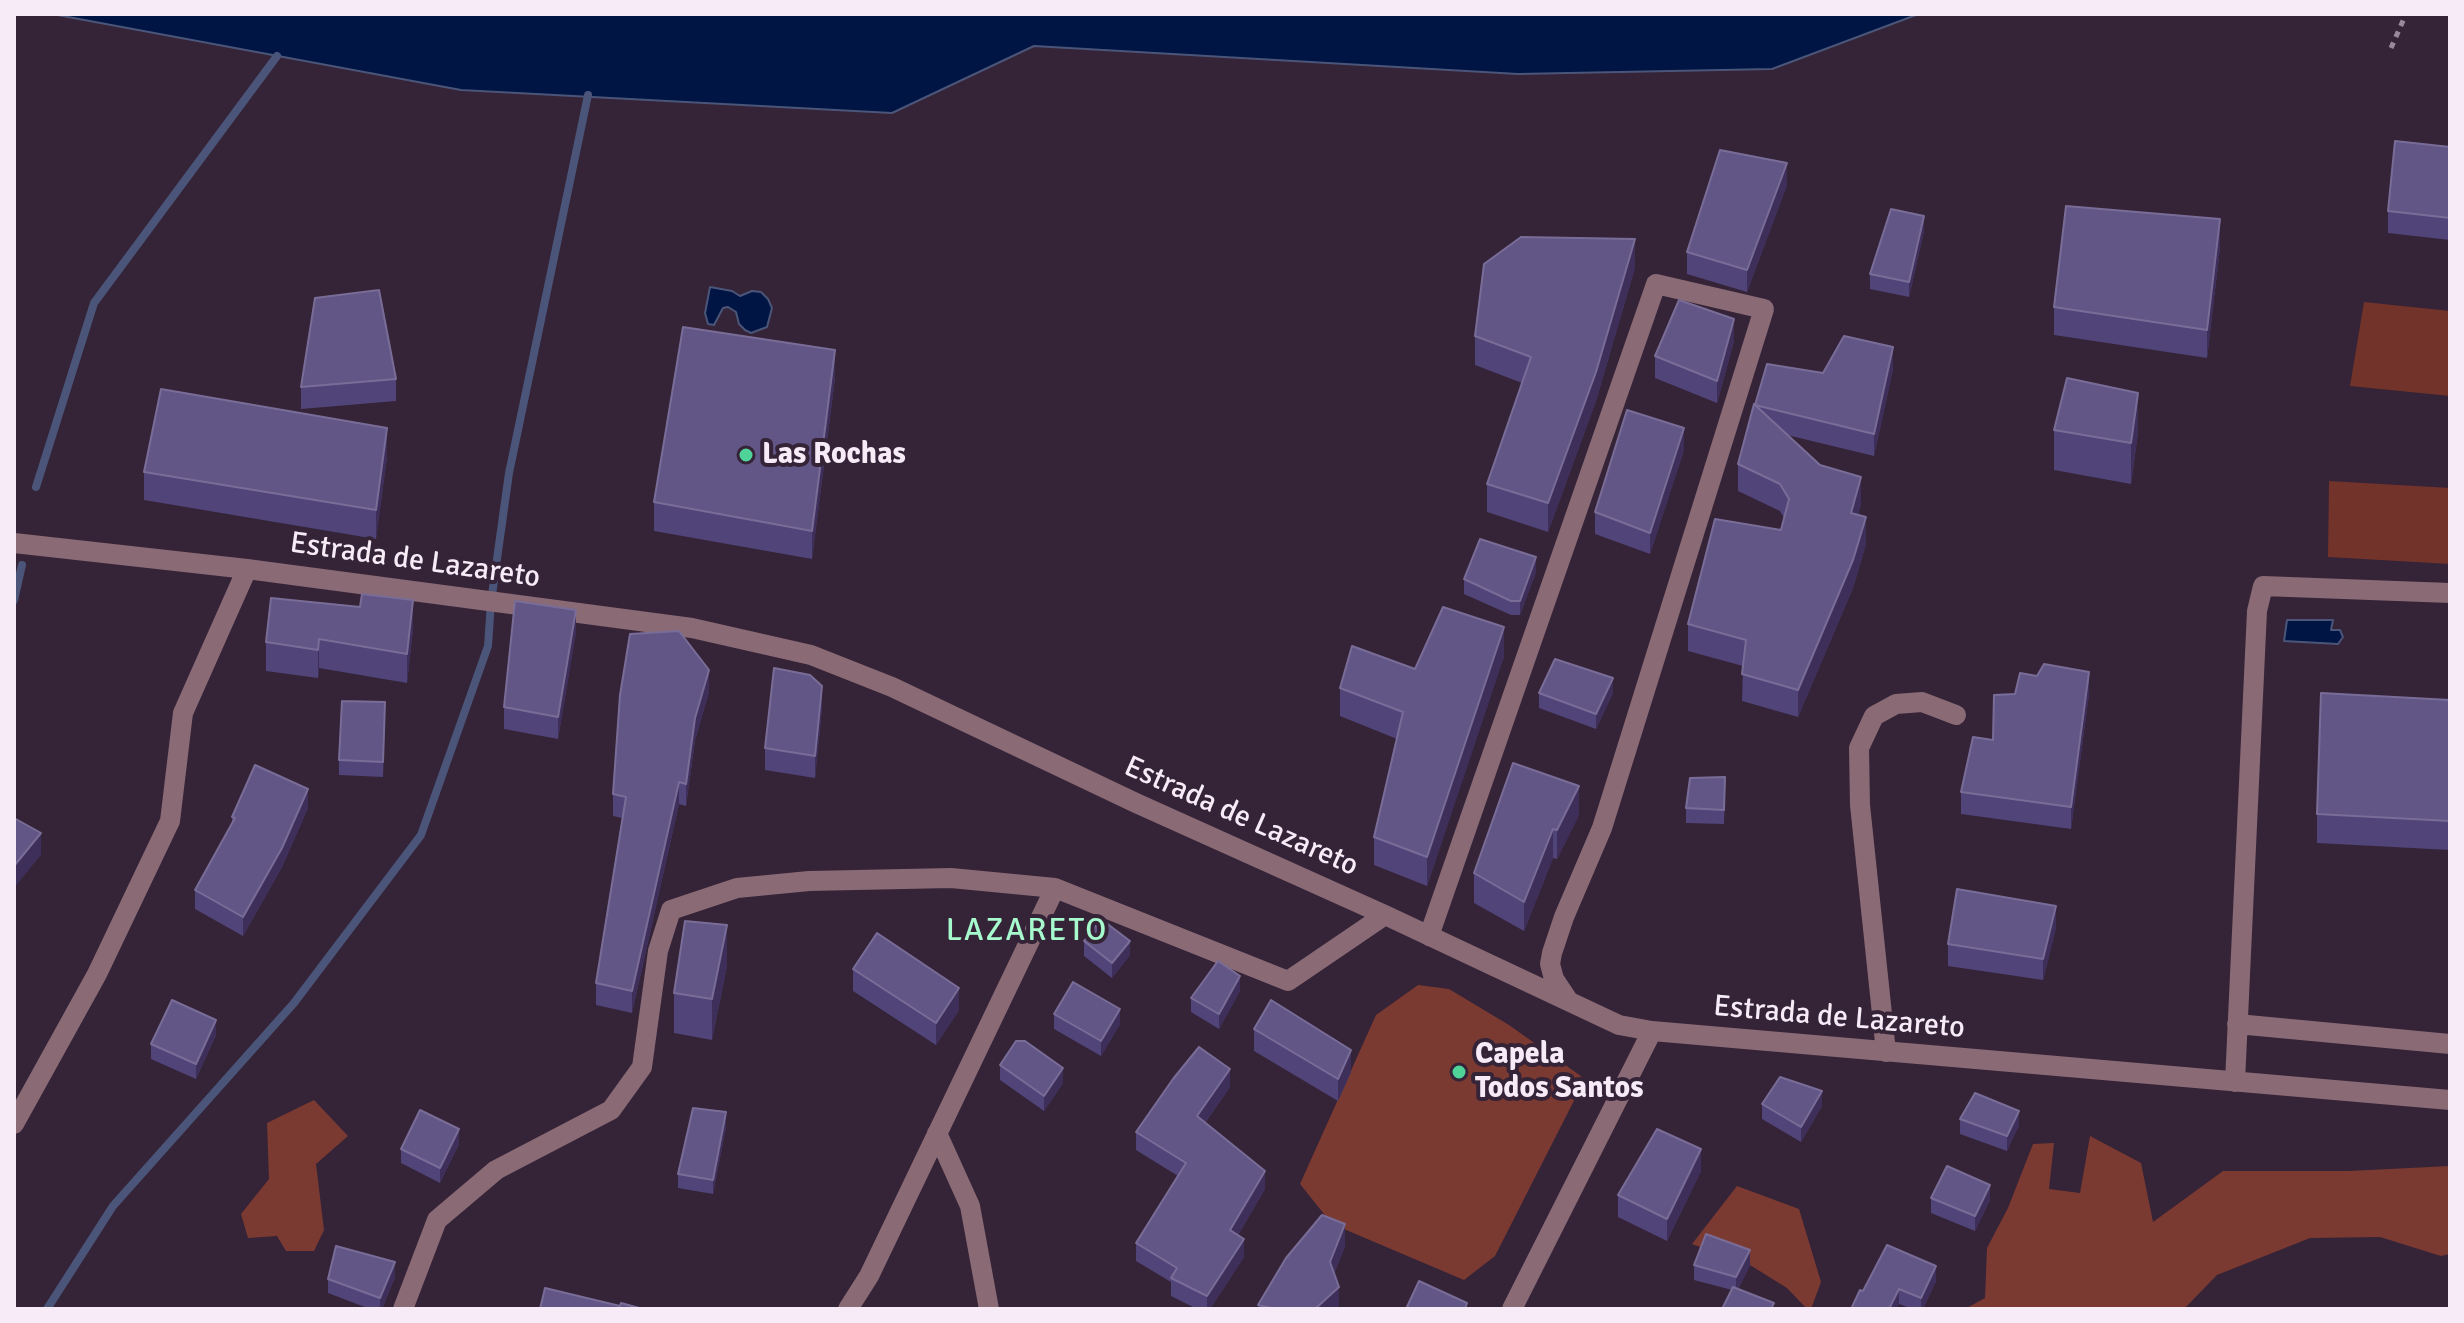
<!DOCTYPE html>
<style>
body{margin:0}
#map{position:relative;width:2464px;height:1323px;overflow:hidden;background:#352337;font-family:Signika,sans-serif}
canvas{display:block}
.frame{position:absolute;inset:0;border:16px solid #f7ebf8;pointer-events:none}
</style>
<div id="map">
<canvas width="2464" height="1323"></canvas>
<div class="frame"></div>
</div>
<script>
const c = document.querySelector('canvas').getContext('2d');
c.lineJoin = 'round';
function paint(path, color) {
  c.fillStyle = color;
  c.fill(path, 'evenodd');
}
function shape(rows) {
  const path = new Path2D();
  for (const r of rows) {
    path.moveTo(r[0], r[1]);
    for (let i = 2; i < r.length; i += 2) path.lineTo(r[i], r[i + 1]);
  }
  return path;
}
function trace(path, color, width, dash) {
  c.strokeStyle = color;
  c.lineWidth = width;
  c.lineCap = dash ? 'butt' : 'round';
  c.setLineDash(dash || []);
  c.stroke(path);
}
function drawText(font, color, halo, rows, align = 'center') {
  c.font = font + ' Signika,sans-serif';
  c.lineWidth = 8;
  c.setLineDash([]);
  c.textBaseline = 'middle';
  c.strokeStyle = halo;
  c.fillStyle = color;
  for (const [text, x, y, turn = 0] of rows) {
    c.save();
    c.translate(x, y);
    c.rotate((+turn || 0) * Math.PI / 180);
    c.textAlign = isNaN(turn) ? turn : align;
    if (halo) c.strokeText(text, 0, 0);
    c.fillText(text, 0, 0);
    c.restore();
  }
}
paint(shape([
 [2364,302,2450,311,2450,396,2350,386],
 [2329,481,2450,488,2450,564,2328,557]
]), '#72332b');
paint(shape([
 [1418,985,1449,989,1509,1025,1585,1079,1495,1256,1464,1280,1332,1224,1300,1184,1376,1015],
 [314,1100,348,1136,316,1164,324,1230,314,1251,286,1251,277,1236,248,1238,241,1214,269,1179,267,1123],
 [2090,1136,2141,1163,2153,1222,2223,1171,2349,1171,2450,1166,2450,1254,2441,1256,2380,1237,2310,1238,2217,1275,2184,1309,1965,1309,1985,1298,1987,1248,2008,1208,2033,1144,2054,1143,2049,1189,2080,1193],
 [1737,1186,1799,1209,1821,1282,1811,1309,1807,1309,1787,1288,1750,1265,1692,1244]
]), '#7b3a31');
const water = shape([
 [52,14,1940,14,1916,15,1772,69,1518,74,1034,46,892,113,461,90,52,14],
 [710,287,732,291,740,296,752,291,761,292,768,299,772,308,767,327,751,333,745,330,739,324,736,312,728,307,723,308,714,325,708,324,705,313,710,287],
 [2287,620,2333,620,2331,630,2340,630,2343,637,2338,644,2284,641,2287,620]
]);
paint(water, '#001543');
trace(water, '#4a5579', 2);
trace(shape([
 [36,487,94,303,277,56],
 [14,600,22,565],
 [47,1309,113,1206,294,1003,421,835,488,646,491,602,509,473,588,95]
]), '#4a5579', 8);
trace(shape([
 [2391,48,2406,14]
]), '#98899a', 5, [6, 6]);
trace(shape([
 [14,543,247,569,692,628,811,655,892,687,1136,803,1385,915,1619,1025,1652,1031,2450,1100],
 [1429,936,1656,284,1764,309,1602,828,1564,917,1552,953,1550,964,1554,979,1568,1000],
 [2237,1024,2450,1044],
 [1886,1052,1860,805,1859,748,1874,716,1896,704,1922,702,1956,715],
 [2235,1082,2257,611,2263,586,2450,593],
 [14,1124,97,974,170,821,183,713,247,569],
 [937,1133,970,1206,989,1309],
 [403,1309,437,1220,496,1170,611,1110,642,1067,658,951,671,910,737,888,809,881,951,878,1055,888],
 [848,1309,869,1276,1055,888,1288,981,1385,915],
 [1512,1309,1652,1031]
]), '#896a75', 20);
paint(shape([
 [2450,147,2450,240,2388,233,2388,211],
 [1787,185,1747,292,1687,274,1687,252],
 [1924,231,1909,297,1870,289,1870,274],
 [2220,248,2207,358,2054,335,2054,307],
 [1635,268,1596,401,1548,532,1487,512,1487,484,1522,383,1475,365,1475,336],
 [1734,341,1717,403,1655,378,1655,356],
 [1893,369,1874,456,1787,435,1861,504,1858,515,1866,544,1853,588,1798,717,1742,701,1743,666,1688,651,1688,624,1781,530,1784,518,1780,511,1738,491,1738,464,1755,406,1823,373],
 [835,378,812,559,654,531,654,502],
 [396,379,396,401,301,409,301,387],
 [2054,430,2138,433,2131,484,2054,470],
 [1684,450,1650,554,1595,534,1595,512],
 [387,457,376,539,144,500,144,472],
 [1536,572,1520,615,1511,615,1464,594,1464,579],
 [413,629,407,683,319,668,318,678,266,671,266,642],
 [576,632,558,739,504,729,504,707],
 [1504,656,1427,886,1374,865,1374,837,1397,739,1340,716,1340,688,1415,669],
 [2037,676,2089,694,2071,829,1961,814,1961,792,1993,740,2015,694],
 [709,692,695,740,686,806,679,804,632,1013,596,1005,596,983,622,818,613,816,613,794],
 [1539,693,1613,693,1596,729,1539,708],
 [2450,700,2450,850,2317,843,2317,814],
 [822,708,815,778,765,770,765,748],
 [385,717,383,777,339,775,339,760],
 [1513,763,1579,815,1557,859,1553,858,1524,931,1474,903,1474,873],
 [1725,792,1724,824,1686,823,1686,808],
 [308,808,282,867,243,936,195,909,195,890,232,824,232,817],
 [2056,928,2043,980,1948,966,1948,944],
 [1084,941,1130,955,1112,978,1084,956],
 [727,966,712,1040,674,1033,674,993],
 [853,969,959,1010,936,1045,853,991],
 [1240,991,1219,1029,1191,1012,1191,998],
 [1054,1014,1120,1024,1101,1056,1054,1029],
 [1254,1029,1351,1072,1338,1101,1254,1051],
 [216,1035,196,1079,151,1059,151,1044],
 [1000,1065,1063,1083,1044,1111,1000,1080],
 [1230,1087,1205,1123,1265,1189,1238,1235,1244,1257,1210,1309,1197,1309,1171,1296,1171,1282,1136,1261,1136,1243,1178,1176,1136,1150,1136,1132],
 [1762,1104,1822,1106,1801,1142,1762,1119],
 [1960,1119,2019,1125,2007,1151,1960,1134],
 [726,1127,713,1194,678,1188,678,1174],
 [459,1144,440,1183,401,1163,401,1149],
 [1701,1171,1667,1241,1618,1217,1618,1195],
 [1931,1198,1990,1200,1975,1231,1931,1213],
 [1345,1246,1334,1274,1339,1309,1258,1309,1258,1305],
 [1694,1265,1750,1265,1738,1289,1774,1309,1732,1290,1694,1280],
 [395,1277,382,1309,370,1309,328,1293,328,1279],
 [1936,1281,1923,1309,1912,1309,1899,1304,1897,1309,1851,1309,1863,1291]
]), '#504479');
paint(shape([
 [1787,163,1787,185,1747,292,1747,270],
 [1924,216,1924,231,1909,297,1909,282],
 [2220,219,2220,248,2207,358,2207,330],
 [1635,239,1635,268,1596,401,1548,532,1548,503],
 [1734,319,1734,341,1717,403,1717,381],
 [1893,347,1893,369,1874,456,1874,434],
 [835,350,835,378,812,559,812,531],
 [2138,393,2138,433,2131,484,2131,443],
 [387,428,387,457,376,539,376,510],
 [1684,428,1684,450,1650,554,1650,533],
 [1861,477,1861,504,1851,541,1851,513],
 [1866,517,1866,544,1853,588,1798,717,1798,690],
 [1536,557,1536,572,1520,615,1520,601],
 [413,600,413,629,407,683,407,654],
 [576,610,576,632,558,739,558,717],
 [1504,627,1504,656,1427,886,1427,857],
 [319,639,319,668,318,678,318,650],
 [709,670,709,692,695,740,686,806,686,784,695,718],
 [2089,672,2089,694,2071,829,2071,807],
 [1613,678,1613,693,1596,729,1596,714],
 [822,686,822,708,815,778,815,756],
 [679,782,679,804,632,1013,632,991],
 [1579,786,1579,815,1557,859,1557,830],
 [308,789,308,808,282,867,243,936,243,917],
 [1553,829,1553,858,1524,931,1524,902],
 [41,833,41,855,14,888,14,866],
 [2056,906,2056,928,2043,980,2043,959],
 [727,925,727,966,712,1040,712,999],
 [1130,941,1130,955,1112,978,1112,963],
 [1240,976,1240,991,1219,1029,1219,1014],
 [959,988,959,1010,936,1045,936,1023],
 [1120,1009,1120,1024,1101,1056,1101,1041],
 [216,1020,216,1035,196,1079,196,1064],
 [1351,1050,1351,1072,1338,1101,1338,1079],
 [1063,1068,1063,1083,1044,1111,1044,1096],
 [1230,1069,1230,1087,1197,1134,1197,1116],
 [1822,1091,1822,1106,1801,1142,1801,1127],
 [2019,1111,2019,1125,2007,1151,2007,1136],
 [726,1112,726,1127,713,1194,713,1180],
 [459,1129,459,1144,440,1183,440,1168],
 [1701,1149,1701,1171,1667,1241,1667,1219],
 [1265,1171,1265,1189,1230,1248,1230,1230],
 [1990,1185,1990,1200,1975,1231,1975,1216],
 [1345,1224,1345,1246,1330,1284,1330,1262],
 [1244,1239,1244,1257,1210,1309,1207,1309,1207,1296],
 [1750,1250,1750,1265,1736,1292,1736,1277],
 [395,1262,395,1277,382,1309,380,1309,380,1298],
 [1936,1266,1936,1281,1923,1309,1921,1309,1921,1298],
 [1339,1287,1339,1309,1315,1309],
 [1899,1289,1899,1304,1897,1309,1889,1309]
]), '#3d2f59');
const building = shape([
 [2395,141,2450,147,2450,218,2388,211,2395,141],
 [1720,150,1787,163,1747,270,1687,252,1720,150],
 [2066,206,2220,219,2207,330,2054,307,2066,206],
 [1891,209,1924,216,1909,282,1870,274,1891,209],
 [1521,237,1635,239,1596,372,1548,503,1487,484,1531,357,1475,336,1484,264,1521,237],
 [379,290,396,379,301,387,315,298,379,290],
 [1679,300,1734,319,1717,381,1655,356,1679,300],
 [683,327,835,350,812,531,654,502,683,327],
 [1844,336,1893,347,1874,434,1755,405,1767,364,1823,373,1844,336],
 [2067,378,2138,393,2131,443,2054,430,2067,378],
 [161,389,387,428,376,510,144,472,161,389],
 [1754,404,1820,465,1861,477,1851,513,1866,517,1853,560,1798,690,1742,674,1746,640,1688,624,1715,519,1781,530,1789,499,1780,484,1738,464,1754,404],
 [1627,410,1684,428,1650,533,1595,512,1627,410],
 [1480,539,1536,557,1520,601,1511,601,1464,579,1480,539],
 [362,594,413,600,407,654,319,639,318,650,266,642,271,598,360,607,362,594],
 [515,601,576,610,558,717,504,707,515,601],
 [1443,607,1504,627,1427,857,1374,837,1403,712,1340,688,1352,646,1415,669,1443,607],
 [679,631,709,670,695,718,686,784,679,782,632,991,596,983,626,797,613,794,620,695,630,634,679,631],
 [1555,659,1613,678,1596,714,1539,693,1555,659],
 [2044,664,2089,672,2071,807,1961,792,1973,737,1993,740,1994,695,2015,694,2020,673,2037,676,2044,664],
 [774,668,810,675,822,686,815,756,765,748,774,668],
 [2321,693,2450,700,2450,821,2317,814,2321,693],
 [342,701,385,702,383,762,339,760,342,701],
 [1513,763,1579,786,1557,830,1553,829,1524,902,1474,873,1513,763],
 [255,765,308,789,282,848,243,917,195,890,235,818,232,817,255,765],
 [1725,777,1724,810,1686,808,1690,778,1725,777],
 [14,818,41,833,14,866,14,818],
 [1957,889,2056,906,2043,959,1948,944,1957,889],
 [1101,919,1130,941,1112,963,1084,941,1101,919],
 [685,921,727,925,712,999,674,993,685,921],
 [877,933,959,988,936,1023,853,969,877,933],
 [1218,961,1240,976,1219,1014,1191,998,1218,961],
 [1073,982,1120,1009,1101,1041,1054,1014,1073,982],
 [172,1000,216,1020,196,1064,151,1044,172,1000],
 [1271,1000,1351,1050,1338,1079,1254,1029,1271,1000],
 [1016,1041,1025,1041,1063,1068,1044,1096,1000,1065,1016,1041],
 [1199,1047,1230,1069,1197,1116,1265,1171,1230,1230,1244,1239,1207,1296,1171,1278,1177,1268,1136,1243,1186,1163,1136,1132,1173,1079,1199,1047],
 [1780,1077,1822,1091,1801,1127,1762,1104,1780,1077],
 [1975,1093,2019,1111,2007,1136,1960,1119,1975,1093],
 [693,1108,726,1112,713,1180,678,1174,693,1108],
 [420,1110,459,1129,440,1168,401,1149,420,1110],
 [1657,1129,1701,1149,1667,1219,1618,1195,1657,1129],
 [1947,1166,1990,1185,1975,1216,1931,1198,1947,1166],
 [1322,1215,1345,1224,1330,1262,1339,1287,1315,1309,1276,1309,1258,1305,1286,1258,1322,1215],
 [1706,1234,1750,1250,1736,1277,1694,1265,1706,1234],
 [1887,1245,1936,1266,1921,1298,1899,1289,1889,1309,1851,1309,1860,1290,1863,1291,1887,1245],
 [336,1246,395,1262,380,1298,328,1279,336,1246],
 [1419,1281,1467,1303,1465,1309,1406,1309,1419,1281],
 [1733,1287,1774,1303,1771,1309,1722,1309,1733,1287],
 [545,1288,620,1306,621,1303,643,1309,540,1309,545,1288]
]);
paint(building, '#625686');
trace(building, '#796d98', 2);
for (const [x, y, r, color] of [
 [746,455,8,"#4fd399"],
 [1459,1072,8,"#4fd399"]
]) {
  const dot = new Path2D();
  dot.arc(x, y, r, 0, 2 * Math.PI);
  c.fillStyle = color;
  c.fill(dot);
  trace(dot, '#352337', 3);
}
drawText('bold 30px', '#f7ebf8', '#352337', [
 ["Las Rochas",762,455],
 ["Capela",1475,1055],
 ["Todos Santos",1475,1089]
], 'left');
drawText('30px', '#f7ebf8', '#352337', [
 ["Estrada de Lazareto",415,561,8],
 ["Estrada de Lazareto",1241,817,24],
 ["Estrada de Lazareto",1839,1018,5]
]);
c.letterSpacing = '2px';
drawText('32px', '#a7f9ce', '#352337', [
 ["LAZARETO",1027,932]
]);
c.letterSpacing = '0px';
</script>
